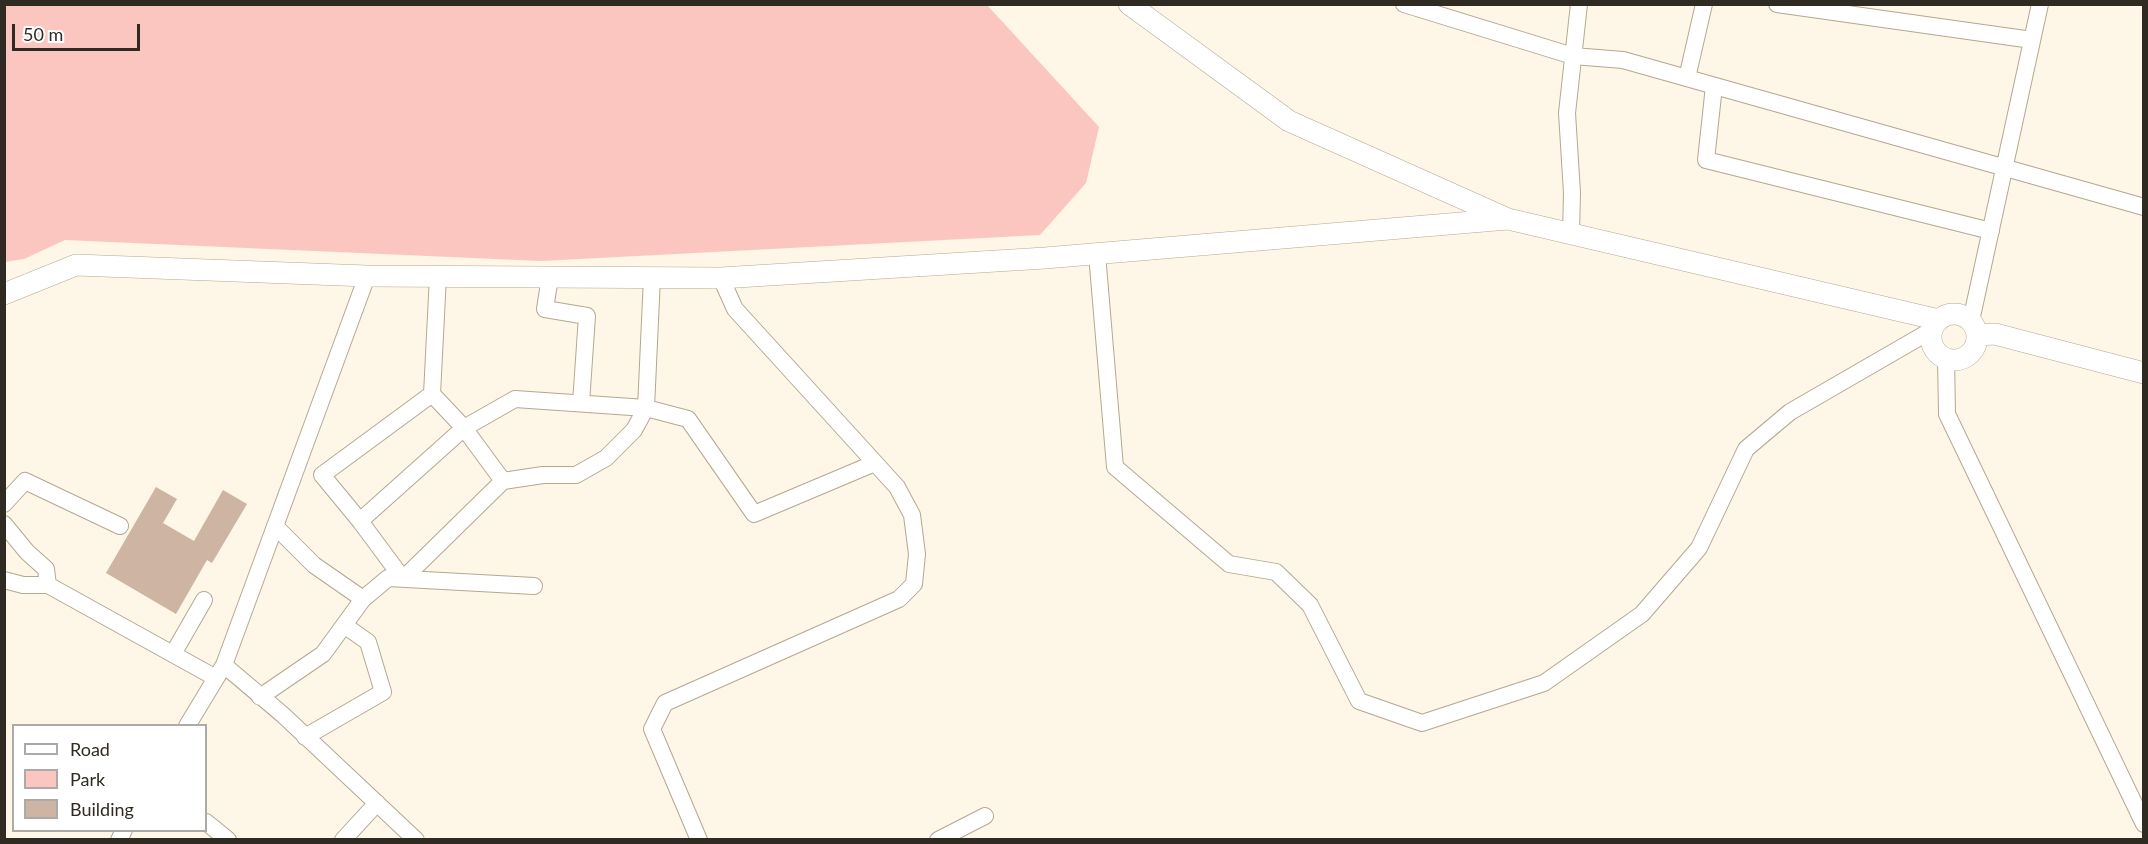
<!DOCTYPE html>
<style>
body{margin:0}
#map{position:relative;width:2148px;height:844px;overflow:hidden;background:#fef6e7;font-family:Lato,sans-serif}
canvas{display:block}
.frame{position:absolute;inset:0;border:6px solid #302b22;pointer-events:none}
.legend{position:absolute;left:12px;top:724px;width:195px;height:108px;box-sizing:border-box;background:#fff;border:2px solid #acaaa7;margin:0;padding:8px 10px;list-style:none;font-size:18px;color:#302b22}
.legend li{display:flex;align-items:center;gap:12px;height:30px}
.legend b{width:30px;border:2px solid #acaaa7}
.scale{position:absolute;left:12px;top:24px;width:128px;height:27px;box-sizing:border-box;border:3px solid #302b22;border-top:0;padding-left:8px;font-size:18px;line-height:21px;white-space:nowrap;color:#302b22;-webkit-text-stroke:4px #fff;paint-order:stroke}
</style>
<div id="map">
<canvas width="2148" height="844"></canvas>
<div class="frame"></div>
<ul class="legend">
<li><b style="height:8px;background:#fff"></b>Road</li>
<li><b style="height:16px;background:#fbc6bf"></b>Park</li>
<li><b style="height:16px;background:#cdb4a3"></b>Building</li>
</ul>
<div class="scale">50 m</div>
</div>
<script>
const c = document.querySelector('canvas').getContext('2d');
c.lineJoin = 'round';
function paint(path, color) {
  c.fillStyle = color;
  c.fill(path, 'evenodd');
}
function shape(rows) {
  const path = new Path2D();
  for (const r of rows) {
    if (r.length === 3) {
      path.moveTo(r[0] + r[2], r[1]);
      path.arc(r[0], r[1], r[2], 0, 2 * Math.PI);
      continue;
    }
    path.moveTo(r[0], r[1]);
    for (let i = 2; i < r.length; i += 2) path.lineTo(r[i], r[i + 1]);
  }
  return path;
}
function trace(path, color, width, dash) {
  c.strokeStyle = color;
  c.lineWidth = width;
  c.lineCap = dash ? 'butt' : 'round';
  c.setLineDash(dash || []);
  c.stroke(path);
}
paint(shape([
 [4,5,987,5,1099,127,1086,183,1040,235,541,261,65,240,24,259,5,262]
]), '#fbc6bf');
paint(shape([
 [156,487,177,499,163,523,194,541,223,490,247,504,212,563,207,560,176,614,106,573]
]), '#cdb4a3');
const minor = shape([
 [1404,4,1573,56,1623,60,2144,207],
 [1777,4,2032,40],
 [1687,78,1704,4],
 [1714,86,1706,160,1991,231],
 [1571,233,1572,193,1567,113,1579,4],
 [1097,254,1115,467,1229,564,1276,572,1310,605,1359,701,1422,723,1544,683,1642,614,1699,548,1746,449,1790,412,1932,330],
 [438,276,432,394,464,428,515,399,646,408,634,430,606,458,576,475,543,475,503,481],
 [550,277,545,309,587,316,581,403],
 [652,277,646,408,688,419,754,514,875,463],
 [1971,321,2040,4],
 [1946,358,1947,414,2144,824],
 [464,428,503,481,403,579,360,521,464,428],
 [4,504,25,481,120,526],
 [360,521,322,475,432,394],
 [4,524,27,552,46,569,48,585,216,678],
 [275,526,314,565,363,599],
 [4,580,23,585,48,585],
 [173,654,204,600],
 [224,665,282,714,416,840],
 [260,697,323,654,363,599,388,578,534,586],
 [187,726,224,665,367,276],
 [305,737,383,692,368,642,344,625],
 [206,822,228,840],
 [119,840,124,830],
 [343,840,377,803],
 [699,840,652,729,665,703,899,599,914,584,917,554,912,515,897,487,735,309,721,278],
 [938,840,985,816]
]);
const tertiary = shape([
 [1129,4,1289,121,1508,219,1939,320],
 [4,294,76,265,367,276,721,278,1045,258,1508,219],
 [1954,337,23],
 [1977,335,1995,334,2144,373]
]);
trace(minor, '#b4a88f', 18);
trace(tertiary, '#b4a88f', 22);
trace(minor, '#fff', 16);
trace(tertiary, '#fff', 21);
</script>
